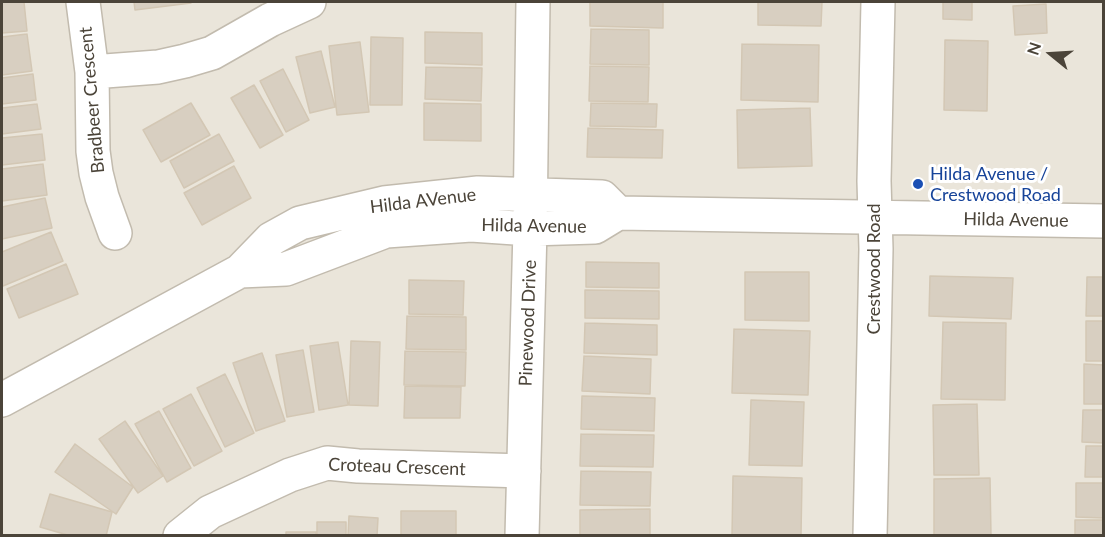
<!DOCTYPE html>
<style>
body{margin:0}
#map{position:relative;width:1105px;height:537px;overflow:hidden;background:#f6f3ec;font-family:Lato,sans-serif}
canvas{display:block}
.frame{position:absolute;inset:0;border:3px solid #4b4439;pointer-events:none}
.north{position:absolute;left:1021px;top:24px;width:60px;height:60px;-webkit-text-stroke:4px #fff;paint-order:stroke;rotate:288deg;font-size:16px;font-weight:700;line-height:24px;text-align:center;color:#4b4439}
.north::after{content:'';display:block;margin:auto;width:21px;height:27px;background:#4b4439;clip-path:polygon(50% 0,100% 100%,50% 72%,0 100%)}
</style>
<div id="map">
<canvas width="1105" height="537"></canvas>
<div class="frame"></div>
<div class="north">N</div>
</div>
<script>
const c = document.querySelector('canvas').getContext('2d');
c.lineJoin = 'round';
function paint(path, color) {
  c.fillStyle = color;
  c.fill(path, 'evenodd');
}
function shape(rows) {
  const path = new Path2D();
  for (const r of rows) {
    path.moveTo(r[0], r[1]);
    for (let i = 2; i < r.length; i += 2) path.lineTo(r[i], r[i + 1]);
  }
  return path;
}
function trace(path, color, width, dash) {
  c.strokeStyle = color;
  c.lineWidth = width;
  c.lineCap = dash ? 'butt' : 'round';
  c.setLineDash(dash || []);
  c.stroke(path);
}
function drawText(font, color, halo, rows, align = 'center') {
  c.font = font + ' Lato,sans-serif';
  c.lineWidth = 6;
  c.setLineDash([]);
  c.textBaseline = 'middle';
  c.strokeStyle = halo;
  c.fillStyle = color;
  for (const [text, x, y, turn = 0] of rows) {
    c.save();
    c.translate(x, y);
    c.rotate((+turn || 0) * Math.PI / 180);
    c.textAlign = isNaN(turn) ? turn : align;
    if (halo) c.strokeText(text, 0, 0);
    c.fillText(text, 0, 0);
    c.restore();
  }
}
paint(shape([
 [2,2,1103,2,1103,535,2,535]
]), '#eae5da');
const building = shape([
 [2,2,24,2,27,31,2,33,2,2],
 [134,2,191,2,191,3,135,10,134,2],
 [590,2,663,2,663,28,590,26,590,2],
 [758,2,822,2,821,26,758,25,758,2],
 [943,2,972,2,972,20,943,19,943,2],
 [1046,4,1047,33,1015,35,1013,6,1046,4],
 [591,29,649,30,649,65,590,64,591,29],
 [425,32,482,33,482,65,425,63,425,32],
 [27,34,32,71,2,75,2,37,27,34],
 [371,37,403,38,402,105,370,105,371,37],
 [945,40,988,41,987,111,944,110,945,40],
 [360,42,369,112,337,115,329,46,360,42],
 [742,44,819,45,818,102,741,100,742,44],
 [321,51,335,107,310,113,296,57,321,51],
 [590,66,649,67,648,102,589,101,590,66],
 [426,67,482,68,481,101,425,99,426,67],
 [283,69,309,120,286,132,260,81,283,69],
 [33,74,36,100,2,104,2,78,33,74],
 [254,85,283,135,260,148,231,98,254,85],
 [191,103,210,135,161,162,143,130,191,103],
 [424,103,481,104,481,141,424,140,424,103],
 [591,103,657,104,656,127,590,126,591,103],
 [37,104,41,129,2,134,2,108,37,104],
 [810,108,812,166,738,168,737,110,810,108],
 [588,128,663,130,662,158,587,157,588,128],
 [42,134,45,160,2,165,2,138,42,134],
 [219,134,234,161,184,188,170,161,219,134],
 [43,164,47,195,2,201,2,169,43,164],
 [234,166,251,198,202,225,184,193,234,166],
 [45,198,52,228,2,239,2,207,45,198],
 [51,232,63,261,3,286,2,284,2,252,51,232],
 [586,262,659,263,659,288,586,287,586,262],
 [66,264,78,294,19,318,7,289,66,264],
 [745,272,809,272,809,321,745,320,745,272],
 [930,276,1013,278,1011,319,929,316,930,276],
 [1087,277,1104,277,1104,316,1086,316,1087,277],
 [409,280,464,281,463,315,409,314,409,280],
 [585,290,659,291,659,319,585,318,585,290],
 [407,316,466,317,466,350,406,349,407,316],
 [1086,321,1104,321,1104,361,1086,361,1086,321],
 [943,322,1006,323,1005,400,941,399,943,322],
 [585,323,657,325,657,355,584,353,585,323],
 [734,329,810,331,808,395,732,393,734,329],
 [351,341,380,342,378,406,349,405,351,341],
 [338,342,348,405,319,410,310,346,338,342],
 [303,350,314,412,287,417,276,355,303,350],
 [405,351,466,352,465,386,404,385,405,351],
 [262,353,285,421,256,431,233,363,262,353],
 [584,356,651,359,650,394,582,391,584,356],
 [1084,364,1104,365,1104,404,1084,404,1084,364],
 [225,374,254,433,225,447,197,388,225,374],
 [405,386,461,387,460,418,404,418,405,386],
 [191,394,222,451,194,466,163,409,191,394],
 [582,396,655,398,654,431,581,429,582,396],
 [751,400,804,402,802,466,749,465,751,400],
 [977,404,979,475,934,475,933,405,977,404],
 [1083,410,1104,410,1104,443,1082,442,1083,410],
 [159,411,191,468,167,482,135,424,159,411],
 [125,421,163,476,138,493,99,439,125,421],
 [581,434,654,435,653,467,580,466,581,434],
 [75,444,133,487,116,514,55,472,75,444],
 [1086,446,1104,446,1104,477,1085,477,1086,446],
 [581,471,651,472,650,506,580,505,581,471],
 [733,476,802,478,801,536,732,536,733,476],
 [990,478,991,536,934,536,934,479,990,478],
 [1076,483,1104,483,1104,518,1076,517,1076,483],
 [50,494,112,512,106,536,71,536,40,527,50,494],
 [650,509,650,536,580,536,580,510,650,509],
 [401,511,456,511,456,536,401,536,401,511],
 [349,516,378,518,377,536,348,536,349,516],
 [1075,520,1104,520,1104,536,1075,536,1075,520],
 [317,522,346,522,346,536,317,536,317,522],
 [286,532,316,532,316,536,286,536,286,532]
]);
paint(building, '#d8cfc1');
trace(building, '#d3c7b4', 1.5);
const minor = shape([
 [83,2,92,72,93,151,96,173,102,197,115,233],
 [92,72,158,67,185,61,212,53,270,20,309,2],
 [240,271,271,239,300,223,384,203,478,193,602,197,618,213],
 [2,400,240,271,286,269,386,231,471,225,530,229,595,227,618,213,1104,221],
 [180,536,210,512,290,475,327,463,358,466,524,471],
 [522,536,530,229,533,2],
 [870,536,876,249,874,181,878,2]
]);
trace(minor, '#c2bbae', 36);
trace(minor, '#fff', 33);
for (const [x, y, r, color] of [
 [918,184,6,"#1a4fb4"]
]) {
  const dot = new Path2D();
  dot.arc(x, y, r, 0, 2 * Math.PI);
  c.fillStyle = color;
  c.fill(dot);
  trace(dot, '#fff', 2);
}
drawText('18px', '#4b4439', '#fff', [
 ["Bradbeer Crescent",92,100,-95],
 ["Hilda AVenue",423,201,-7],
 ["Hilda Avenue",1016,220,1],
 ["Hilda Avenue",534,226,1],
 ["Crestwood Road",874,269,-90],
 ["Pinewood Drive",528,323,-88],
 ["Croteau Crescent",397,467,2]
]);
drawText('18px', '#164399', '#fff', [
 ["Hilda Avenue /",930,174],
 ["Crestwood Road",930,195]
], 'left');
</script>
